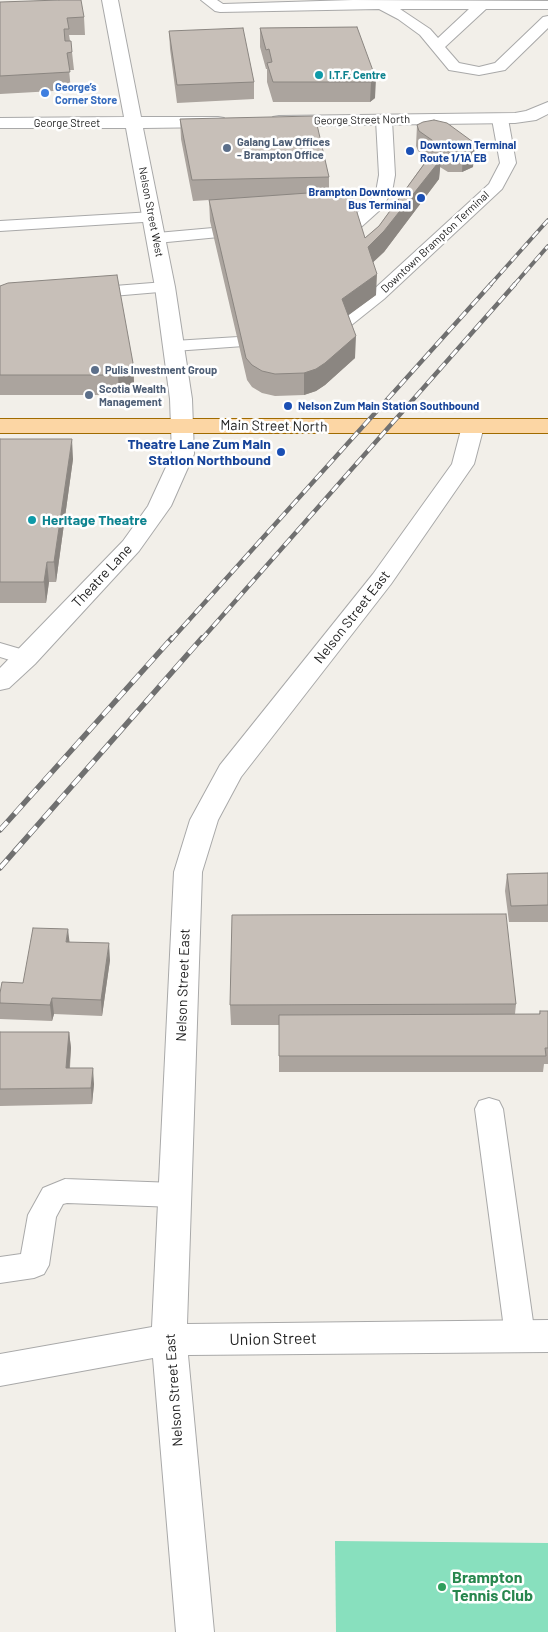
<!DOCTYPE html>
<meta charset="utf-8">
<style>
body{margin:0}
canvas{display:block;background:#f2efe9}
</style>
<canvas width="548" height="1632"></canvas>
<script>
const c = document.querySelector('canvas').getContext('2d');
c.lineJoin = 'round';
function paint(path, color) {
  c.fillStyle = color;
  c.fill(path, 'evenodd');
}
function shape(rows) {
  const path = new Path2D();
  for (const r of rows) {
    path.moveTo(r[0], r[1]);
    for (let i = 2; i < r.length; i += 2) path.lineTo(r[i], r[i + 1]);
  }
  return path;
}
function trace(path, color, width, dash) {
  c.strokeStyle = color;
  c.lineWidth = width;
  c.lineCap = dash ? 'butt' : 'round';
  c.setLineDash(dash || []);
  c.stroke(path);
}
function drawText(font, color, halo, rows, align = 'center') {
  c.font = font + ' Barlow,sans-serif';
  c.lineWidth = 5;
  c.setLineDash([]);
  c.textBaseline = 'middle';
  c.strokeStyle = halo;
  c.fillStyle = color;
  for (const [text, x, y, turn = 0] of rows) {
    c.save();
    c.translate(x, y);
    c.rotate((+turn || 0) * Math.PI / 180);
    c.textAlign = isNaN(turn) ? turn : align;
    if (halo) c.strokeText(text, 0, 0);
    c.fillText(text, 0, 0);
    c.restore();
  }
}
paint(shape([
 [335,1541,548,1543,548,1632,336,1632]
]), '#88e0be');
const service = shape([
 [201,0,217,0,223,4,353,0,548,1,548,9,486,9,445,47,459,63,479,67,495,63,543,17,548,16,548,28,505,70,479,75,449,70,420,35,398,19,379,9,220,12,215,11,201,0],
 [400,9,469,9,438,38,430,29,400,9],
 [500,114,505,116,508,119,516,163,502,189,384,299,349,327,343,328,337,327,334,323,337,319,372,291,489,184,500,163,492,119,495,116,500,114],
 [384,115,389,117,392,120,395,175,392,192,380,210,360,228,348,228,346,224,348,220,368,204,376,192,379,175,376,120,379,117,384,115],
 [153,212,159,213,161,217,159,221,0,231,0,221,153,212],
 [213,228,219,229,221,233,219,237,157,243,151,242,149,238,151,234,157,233,213,228],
 [165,282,171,283,174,287,171,291,89,298,83,297,80,293,83,289,89,288,165,282],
 [238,337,244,338,247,342,244,346,174,351,168,350,165,346,168,342,174,341,238,337],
 [0,643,34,653,37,658,34,663,26,665,0,657,0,643],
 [489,1098,499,1101,503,1109,535,1336,531,1345,520,1349,509,1345,505,1336,475,1109,479,1101,489,1098],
 [65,1179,175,1183,185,1187,189,1195,185,1203,175,1207,67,1203,63,1204,56,1217,49,1265,44,1274,34,1278,0,1283,0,1257,21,1254,28,1215,43,1188,65,1179]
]);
const minor = shape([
 [102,0,118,0,141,117,218,117,224,118,227,122,224,126,218,127,143,128,175,287,192,399,194,454,171,506,139,551,35,664,9,688,0,690,0,668,123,541,148,506,172,454,170,399,155,287,126,128,0,128,0,118,124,117,102,0],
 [548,102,548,114,536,120,515,123,279,126,273,125,270,121,273,117,279,116,515,113,526,111,548,102],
 [473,419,481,421,484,426,474,464,391,584,241,777,218,820,202,872,187,1324,548,1320,548,1352,188,1355,214,1632,176,1632,153,1358,0,1386,0,1354,152,1327,174,872,190,820,220,765,373,574,452,464,462,426,465,421,473,419]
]);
const primary = shape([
 [0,419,548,419,548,433,0,433,0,419]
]);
trace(service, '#a9a9a9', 2);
trace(minor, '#a9a9a9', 2);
trace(primary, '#a06b00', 2);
paint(service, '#fff');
paint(minor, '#fff');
paint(primary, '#fcd6a4');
const railFar2 = shape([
 [490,285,548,220],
 [514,285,548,246]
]);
const railFar1 = shape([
 [171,640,491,284],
 [201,640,515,284]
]);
const rail = shape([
 [0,830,172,638],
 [0,868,202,638]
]);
trace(railFar2, '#707070', 4);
trace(railFar1, '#707070', 4.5);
trace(rail, '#707070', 5.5);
trace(railFar2, '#fff', 2.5, [8]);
trace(railFar1, '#fff', 3, [9]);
trace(rail, '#fff', 4, [11]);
paint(shape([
 [0,2,84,17,85,35,69,35,72,52,74,70,69,70,71,90,0,94],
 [357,27,375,98,370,102,273,102,267,82,267,69,266,69,260,47,260,28],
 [169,31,254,82,254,99,177,103,170,49],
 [180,119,329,177,329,192,365,238,379,226,428,158,418,151,416,146,417,125,447,123,473,167,462,172,448,172,440,167,439,179,384,252,373,262,376,295,348,315,355,358,325,385,316,391,304,395,275,396,262,393,252,387,247,380,210,221,209,200,193,201,181,139],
 [0,286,133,363,134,382,128,391,119,395,0,395],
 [0,439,73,459,56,582,49,582,46,603,0,603],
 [548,873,548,922,509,922,505,891,507,874],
 [70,942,110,960,102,1016,54,1014,52,1021,0,1019,0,993,23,983],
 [516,1004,515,1014,539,1014,540,1011,548,1011,548,1064,544,1064,543,1072,279,1072,279,1025,231,1025,230,1005],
 [0,1032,69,1032,71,1048,70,1068,94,1084,92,1104,0,1106]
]), '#aba49e');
paint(shape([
 [376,79,375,98,370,102,371,82],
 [475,147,473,167,462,172,463,152],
 [441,159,439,179,384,252,367,268,368,247],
 [377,274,376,295,342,320,342,299],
 [356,336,355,358,325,385,316,391,304,395,304,373],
 [133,363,134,382,128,391,119,395,118,375],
 [72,439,73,459,56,582,54,562],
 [47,562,49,582,46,603,44,582],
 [68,929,70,946,66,942],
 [109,943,110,960,102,1016,101,1000],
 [52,998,54,1014,52,1021,50,1005],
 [69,1032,71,1048,68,1084,66,1068],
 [93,1068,94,1084,92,1104,91,1088]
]), '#8b8681');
const building = shape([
 [59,0,81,0,84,17,67,18,69,29,64,29,65,41,71,41,72,52,67,53,70,72,0,76,0,2,59,0],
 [357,27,376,79,371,82,273,82,267,63,272,62,269,49,266,50,260,28,357,27],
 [243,28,254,82,177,85,169,31,243,28],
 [315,116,329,177,192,180,180,119,315,116],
 [434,120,447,123,473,142,475,147,463,152,449,152,419,131,417,125,423,122,434,120],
 [430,156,441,159,384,231,368,247,377,274,342,299,356,336,325,363,316,369,304,373,275,374,262,371,252,365,246,358,209,200,350,190,365,238,379,226,430,156],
 [117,275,133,363,127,371,118,375,0,375,0,286,8,283,117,275],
 [0,439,72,439,54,562,47,562,44,582,0,582,0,439],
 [548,873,548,905,511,906,507,874,548,873],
 [506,914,516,1004,230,1005,232,915,506,914],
 [33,928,68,929,66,942,109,943,101,1000,52,998,50,1005,0,1003,0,993,2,982,23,983,33,928],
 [540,1011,548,1011,548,1048,545,1048,546,1056,279,1056,279,1015,540,1014,540,1011],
 [0,1032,69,1032,66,1068,93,1068,91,1088,0,1089,0,1032]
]);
paint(building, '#c7bfb8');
trace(building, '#8b8681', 1);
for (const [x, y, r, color] of [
 [319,75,5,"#0f9aa8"],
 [45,93,5,"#3f7fe0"],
 [227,148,5,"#5c6f8a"],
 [410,151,5,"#1a4fb4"],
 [421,198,5,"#1a4fb4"],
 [95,370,5,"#5c6f8a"],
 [89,395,5,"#5c6f8a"],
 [288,406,5,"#1a4fb4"],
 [281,452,5,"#1a4fb4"],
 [32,520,5,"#0f9aa8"],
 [442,1587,5,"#2e9e5b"]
]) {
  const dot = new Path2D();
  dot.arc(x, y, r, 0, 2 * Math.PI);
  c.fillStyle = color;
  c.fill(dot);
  trace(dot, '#fff', 2);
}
drawText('bold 11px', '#0d838f', '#fff', [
 ["I.T.F. Centre",329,75]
], 'left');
drawText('bold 11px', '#366cbe', '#fff', [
 ["George’s",55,87],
 ["Corner Store",55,100]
], 'left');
drawText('11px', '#222', '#fff', [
 ["George Street North",362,120,-1],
 ["George Street",67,123],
 ["Nelson Street West",151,212,79],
 ["Downtown Brampton Terminal",435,242,-43]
]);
drawText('bold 11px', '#4e5e75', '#fff', [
 ["Galang Law Offices",237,142],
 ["- Brampton Office",237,155],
 ["Pulis Investment Group",105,370],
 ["Scotia Wealth",99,389],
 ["Management",99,402]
], 'left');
drawText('bold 11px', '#164399', '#fff', [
 ["Downtown Terminal",420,145],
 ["Route 1/1A EB",420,158],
 ["Brampton Downtown",411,192,"right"],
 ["Bus Terminal",411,205,"right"],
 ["Nelson Zum Main Station Southbound",298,406]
], 'left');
drawText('14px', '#222', '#fff', [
 ["Main Street North",274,426,1],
 ["Theatre Lane",102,576,-47],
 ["Nelson Street East",352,617,-52],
 ["Nelson Street East",183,985,-88],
 ["Nelson Street East",174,1390,-94]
]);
drawText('bold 14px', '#164399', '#fff', [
 ["Theatre Lane Zum Main",271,444],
 ["Station Northbound",271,460]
], 'right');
drawText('bold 14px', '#0d838f', '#fff', [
 ["Heritage Theatre",42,520]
], 'left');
drawText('16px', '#222', '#fff', [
 ["Union Street",273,1339,-1]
]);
drawText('bold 16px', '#27864d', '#fff', [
 ["Brampton",452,1578],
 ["Tennis Club",452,1596]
], 'left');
</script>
